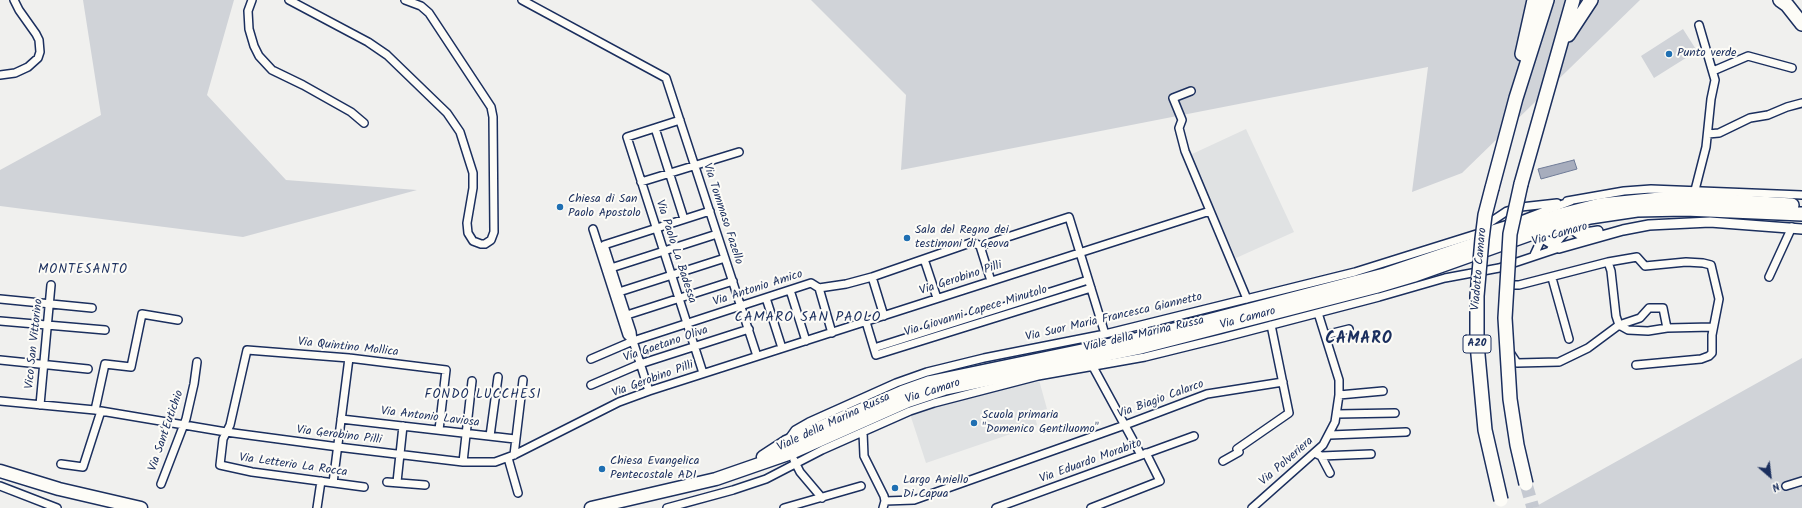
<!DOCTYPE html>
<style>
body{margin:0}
#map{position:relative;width:1802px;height:508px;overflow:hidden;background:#f0f0ee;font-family:Kalam,sans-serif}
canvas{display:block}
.north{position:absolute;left:1750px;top:456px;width:40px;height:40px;-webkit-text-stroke:3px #fdfcf7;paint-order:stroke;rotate:152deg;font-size:11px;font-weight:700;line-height:16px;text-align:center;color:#1b2f5e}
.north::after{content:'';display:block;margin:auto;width:14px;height:18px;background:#1b2f5e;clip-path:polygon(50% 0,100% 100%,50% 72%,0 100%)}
</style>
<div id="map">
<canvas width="1802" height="508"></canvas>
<div class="north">N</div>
</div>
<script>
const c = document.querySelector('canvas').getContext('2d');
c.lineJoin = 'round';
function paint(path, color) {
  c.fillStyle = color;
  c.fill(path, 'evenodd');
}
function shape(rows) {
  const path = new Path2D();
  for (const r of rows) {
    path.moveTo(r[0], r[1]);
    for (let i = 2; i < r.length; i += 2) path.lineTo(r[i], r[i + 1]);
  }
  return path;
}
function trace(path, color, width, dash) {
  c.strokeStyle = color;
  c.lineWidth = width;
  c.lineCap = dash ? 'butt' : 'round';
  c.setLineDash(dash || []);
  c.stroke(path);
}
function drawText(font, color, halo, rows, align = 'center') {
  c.font = font + ' Kalam,sans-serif';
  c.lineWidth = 4;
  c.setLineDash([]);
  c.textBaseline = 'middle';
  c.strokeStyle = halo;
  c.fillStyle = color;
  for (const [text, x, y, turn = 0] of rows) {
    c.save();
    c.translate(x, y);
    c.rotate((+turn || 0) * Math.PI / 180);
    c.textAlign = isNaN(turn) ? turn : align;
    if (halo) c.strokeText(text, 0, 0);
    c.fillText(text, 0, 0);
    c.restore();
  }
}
paint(shape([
 [1246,129,1294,232,1236,258,1190,155],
 [1039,380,1047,409,1034,412,1037,425,926,463,910,414,952,401]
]), '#e0e2e3');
paint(shape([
 [83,0,234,0,207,95,286,180,417,190,243,237,0,206,0,170,101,115],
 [811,0,1640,0,1462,173,1412,192,1428,67,901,170,906,95],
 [1683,29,1697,51,1654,78,1641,56],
 [1802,358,1802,508,1533,508]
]), '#d0d3d8');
const water = shape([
 [1574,160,1577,169,1541,179,1538,169,1574,160]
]);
paint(water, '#a7adbd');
trace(water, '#6f7b97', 1);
trace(shape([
 [1526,484,1533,508]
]), '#c5c9d1', 13, [13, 6]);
const minor = shape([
 [252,0,248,11,249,29,254,46,259,56,272,70,303,85,351,112,364,123],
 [289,0,368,42,387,55,447,113,460,132,473,173,473,188,467,223,468,233,473,241,481,244,485,244,491,240,494,232,493,117,491,107,429,13,421,6,405,0],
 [522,0,666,78,757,356],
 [1713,71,1748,56,1792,68],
 [0,75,15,73,28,67,38,58,40,52,39,40,36,34,19,10,14,0],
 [1191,91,1173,98,1182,120,1179,128,1185,151,1247,299],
 [680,120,627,137,703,373],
 [655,128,684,219],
 [1708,134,1719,133,1750,118,1768,115,1787,107,1802,103],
 [641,182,739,152],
 [1695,190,1706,147,1711,99,1715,80,1699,25],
 [1567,201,1624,191,1651,189,1802,195],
 [1483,227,1507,211,1521,207,1557,203],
 [593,229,627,335,633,341],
 [980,246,991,281],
 [1551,249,1569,228],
 [1534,255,1542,238],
 [924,259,937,298],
 [1608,262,1611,271,1616,316,1619,325,1628,330,1648,331,1667,328,1713,327],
 [611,268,717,234],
 [872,277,884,316],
 [1769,277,1792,227],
 [1552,278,1569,339],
 [1505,285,1519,285,1608,262,1637,257,1645,266,1686,262,1703,263,1711,265,1719,299,1712,335,1712,353,1709,356,1701,359,1636,365],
 [819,288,832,333],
 [790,290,806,341],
 [619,292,725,258],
 [766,298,782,348],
 [0,299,92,308],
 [627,315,733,281],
 [0,321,105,330],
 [866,322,876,355,1091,288],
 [1325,335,1349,329],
 [874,348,1088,280],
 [1509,351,1517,363,1559,362,1588,348,1619,325,1640,318,1649,308,1663,308,1667,328],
 [591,359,633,341,811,283,819,288,846,284,872,277,973,242,980,246,1069,217,1105,334],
 [0,360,88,369],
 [1092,365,1141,455],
 [591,385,640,364,749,329],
 [649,391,633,341,632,332,604,245,710,211],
 [1339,395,1383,391],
 [0,401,95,410,226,432,346,448,463,462,495,462,514,455,619,402,649,391,1210,211],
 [40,405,51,285],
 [95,410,105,364,131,367,142,314,178,320],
 [1337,414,1395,413],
 [341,419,515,439],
 [863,432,864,456,884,496,885,501,883,508],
 [1330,435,1406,432],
 [490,436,498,377],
 [788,440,795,430,809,422,896,383,927,372,984,358,1105,334,1355,272,1521,220,1571,201],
 [1315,453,1321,456,1371,454],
 [514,455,523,380],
 [1321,456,1330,473],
 [508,458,518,493],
 [794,460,800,472,822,498],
 [1223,461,1239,452,1237,449,1289,413,1271,325],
 [463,462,472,381],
 [61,464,83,467,101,411],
 [387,482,425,485],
 [397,482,403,426],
 [333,483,349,358],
 [161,484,186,419,194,384,197,362],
 [0,486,57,508],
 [1786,486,1802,481],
 [364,487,252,472,220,465,223,439,230,425,247,350,349,358,446,370,439,430],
 [885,501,914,500,1125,425,1207,394,1283,382],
 [317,508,321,481],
 [667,508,733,490,766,479,822,450,910,411,934,403,1038,376,1145,357,1222,338,1379,297,1445,278,1499,268,1559,248],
 [784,508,861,486],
 [996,508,1194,436],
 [1091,508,1160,481,1146,453],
 [1252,508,1323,445,1335,422,1339,395,1339,380,1318,313]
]);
const tertiary = shape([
 [1563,222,1579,234,1598,231],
 [1534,233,1559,248,1623,230,1649,225,1710,222,1802,229]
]);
const primary = shape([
 [763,457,786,442,902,392,930,382,1137,339,1386,274,1557,216],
 [0,471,59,489,141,508],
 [591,508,716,479,791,453,908,401,944,389,1139,348,1376,287,1413,276,1534,233]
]);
const motorway = shape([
 [1780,0,1787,5,1802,24],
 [1568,35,1591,0],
 [1522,54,1534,0],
 [1521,184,1573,0],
 [1492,188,1516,98,1547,0],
 [1557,216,1600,205,1660,199,1694,199,1792,205],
 [1534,233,1590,217,1637,210,1685,209,1802,214]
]);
trace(minor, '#1b2f5e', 10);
trace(tertiary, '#1b2f5e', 12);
trace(primary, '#1b2f5e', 15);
trace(motorway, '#1b2f5e', 16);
trace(minor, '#fdfcf7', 7);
trace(tertiary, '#fdfcf7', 9);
trace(primary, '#fdfcf7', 12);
trace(motorway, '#fdfcf7', 13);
const motorwayBridge = shape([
 [1521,184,1510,234,1505,318,1510,399,1517,445,1526,484],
 [1492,188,1485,215,1482,239,1477,296,1477,344,1485,430,1501,500]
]);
trace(motorwayBridge, '#1b2f5e', 16, []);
trace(motorwayBridge, '#fdfcf7', 13);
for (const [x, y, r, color] of [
 [1669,54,4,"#1f6fb2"],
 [560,207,4,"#1f6fb2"],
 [907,238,4,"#1f6fb2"],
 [974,423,4,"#1f6fb2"],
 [602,469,4,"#1f6fb2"],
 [895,488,4,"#1f6fb2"]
]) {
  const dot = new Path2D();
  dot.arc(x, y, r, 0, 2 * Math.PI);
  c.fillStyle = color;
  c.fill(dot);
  trace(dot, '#fdfcf7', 1.5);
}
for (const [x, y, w] of [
 [1477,344,28]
]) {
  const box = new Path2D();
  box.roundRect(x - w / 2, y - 9, w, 18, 3);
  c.fillStyle = '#fdfcf7';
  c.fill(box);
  trace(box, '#1b2f5e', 1);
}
drawText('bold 11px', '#1b2f5e', null, [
 ["A20",1477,344]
]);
drawText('12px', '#1b2f5e', '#fdfcf7', [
 ["Punto verde",1677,54],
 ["Chiesa di San",568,200],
 ["Paolo Apostolo",568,214],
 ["Sala del Regno dei",915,231],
 ["testimoni di Geova",915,245],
 ["Scuola primaria",982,416],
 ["\"Domenico Gentiluomo\"",982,430],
 ["Chiesa Evangelica",610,462],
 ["Pentecostale ADI",610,476],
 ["Largo Aniello",903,481],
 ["Di Capua",903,495]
], 'left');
drawText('12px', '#1b2f5e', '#fdfcf7', [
 ["Via Tommaso Fazello",722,214,72],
 ["Via Camaro",1560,235,-16],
 ["Via Paolo La Badessa",675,252,72],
 ["Viadotto Camaro",1480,269,-85],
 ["Via Gerobino Pilli",961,279,-18],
 ["Via Antonio Amico",758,289,-18],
 ["Via Giovanni Capece Minutolo",976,312,-17],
 ["Via Suor Maria Francesca Giannetto",1114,318,-13],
 ["Via Camaro",1248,319,-15],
 ["Viale della Marina Russa",1144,335,-13],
 ["Vico San Vittorino",35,344,-84],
 ["Via Gaetano Oliva",666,345,-19],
 ["Via Quintino Mollica",348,348,6],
 ["Via Gerobino Pilli",653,380,-20],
 ["Via Camaro",933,392,-18],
 ["Via Biagio Calarco",1161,400,-20],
 ["Via Antonio Laviosa",430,418,7],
 ["Viale della Marina Russa",834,423,-25],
 ["Via Sant'Eutichio",167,431,-71],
 ["Via Gerobino Pilli",339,436,7],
 ["Via Eduardo Morabito",1091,462,-20],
 ["Via Polveriera",1287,462,-41],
 ["Via Letterio La Rocca",293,466,8]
]);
c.letterSpacing = '1px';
drawText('13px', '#1b2f5e', '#fdfcf7', [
 ["MONTESANTO",83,271],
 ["FONDO LUCCHESI",483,396]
]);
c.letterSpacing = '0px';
c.letterSpacing = '1px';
drawText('14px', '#1b2f5e', '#fdfcf7', [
 ["CAMARO SAN PAOLO",808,319]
]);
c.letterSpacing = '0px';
c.letterSpacing = '1px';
drawText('bold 16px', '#1b2f5e', '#fdfcf7', [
 ["CAMARO",1359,340]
]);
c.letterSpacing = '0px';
</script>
